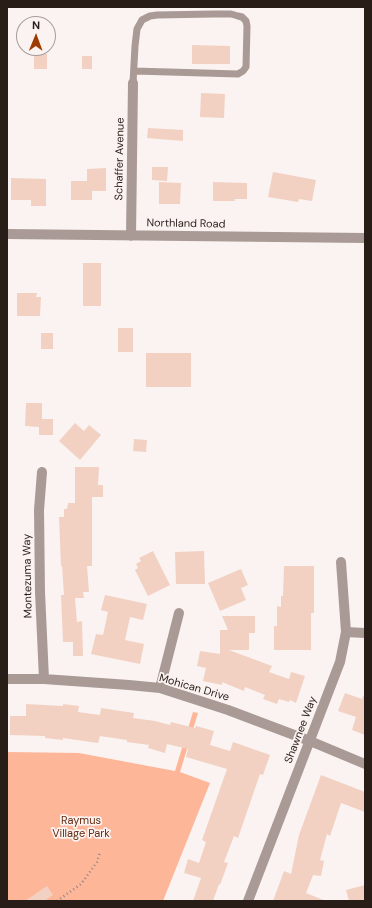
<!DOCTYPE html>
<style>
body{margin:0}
#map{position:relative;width:372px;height:908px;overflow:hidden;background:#faf3f1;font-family:"DM Sans",sans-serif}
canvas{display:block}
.frame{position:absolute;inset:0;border:8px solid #291d18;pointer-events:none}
.north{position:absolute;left:16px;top:16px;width:40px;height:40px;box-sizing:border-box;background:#faf3f1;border:1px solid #a69d9a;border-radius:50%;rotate:1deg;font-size:11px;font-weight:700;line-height:16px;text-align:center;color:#291d18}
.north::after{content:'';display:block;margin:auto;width:14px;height:18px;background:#9e3b00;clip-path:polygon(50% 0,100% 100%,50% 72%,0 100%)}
</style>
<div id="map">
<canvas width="372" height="908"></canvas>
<div class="frame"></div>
<div class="north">N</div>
</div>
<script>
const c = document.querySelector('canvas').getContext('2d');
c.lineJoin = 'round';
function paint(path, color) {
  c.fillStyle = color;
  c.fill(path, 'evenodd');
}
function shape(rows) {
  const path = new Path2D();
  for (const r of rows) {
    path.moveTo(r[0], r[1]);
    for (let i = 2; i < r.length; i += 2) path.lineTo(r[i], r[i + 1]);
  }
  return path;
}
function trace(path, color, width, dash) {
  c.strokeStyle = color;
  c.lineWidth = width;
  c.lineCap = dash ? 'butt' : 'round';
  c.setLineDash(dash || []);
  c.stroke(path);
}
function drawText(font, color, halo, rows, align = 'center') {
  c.font = font + ' "DM Sans",sans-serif';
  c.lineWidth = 3.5;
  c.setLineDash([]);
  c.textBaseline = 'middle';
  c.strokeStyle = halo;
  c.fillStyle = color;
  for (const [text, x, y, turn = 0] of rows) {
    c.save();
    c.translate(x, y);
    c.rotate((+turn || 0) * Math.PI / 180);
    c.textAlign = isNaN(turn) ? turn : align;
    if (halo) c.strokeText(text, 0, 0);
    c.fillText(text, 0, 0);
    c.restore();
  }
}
paint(shape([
 [193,712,198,713,180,772,210,783,163,901,7,901,7,752,79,753,175,771]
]), '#feb699');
paint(shape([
 [192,45,230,46,230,64,192,64],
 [34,53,47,54,47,69,34,69],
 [82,56,92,56,92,69,82,69],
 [201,93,225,94,224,118,200,117],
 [148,128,183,130,183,141,147,138],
 [152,167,168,167,167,181,152,180],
 [106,168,106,191,92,191,92,200,71,200,71,181,87,181,87,169],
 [273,172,316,180,312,201,299,199,298,202,268,197],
 [11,178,46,179,46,206,31,206,31,200,11,200],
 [159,182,181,183,180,204,159,204],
 [213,182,247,183,247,199,235,199,235,201,213,201],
 [83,263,101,263,101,306,83,306],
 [17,293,37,293,36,297,41,297,40,316,17,316],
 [118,328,133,328,133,352,118,352],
 [41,333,53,333,53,349,41,349],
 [146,353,191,353,191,387,146,387],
 [26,403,42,403,42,419,53,419,53,435,39,435,39,427,25,426],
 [75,423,84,431,89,425,101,435,80,460,59,441],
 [134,439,147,440,146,452,133,451],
 [75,467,99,467,98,485,103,485,103,497,92,497,92,566,87,566,89,592,83,592,84,598,75,598,77,622,82,621,83,656,73,656,73,642,63,642,61,595,64,595,62,566,61,566,59,517,64,517,64,509,67,509,68,503,75,503],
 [153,551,170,585,148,596,135,570,138,568,136,564,141,561,139,558],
 [204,551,205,584,176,584,175,552],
 [284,566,314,566,314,613,311,613,311,650,274,650,274,626,277,626,277,606,281,607,281,596,283,596],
 [241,569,248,585,241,588,246,600,220,611,208,583],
 [105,595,147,604,143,620,130,617,125,640,144,644,140,664,91,654,96,634,103,635,108,612,101,610],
 [222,616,255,616,255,633,249,633,249,650,229,650,272,666,269,672,289,679,291,672,305,676,296,703,290,700,289,702,279,699,277,704,263,699,265,695,245,687,244,691,222,682,222,685,203,681,206,668,197,666,200,651,220,654,220,630,228,630],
 [345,693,362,699,363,696,365,697,365,735,352,730,356,717,338,711],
 [26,704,63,706,63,704,79,706,78,712,100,715,101,708,134,713,133,718,155,721,170,725,171,722,195,728,196,726,214,731,210,745,230,751,233,742,270,755,263,775,260,774,238,838,234,836,224,862,228,863,220,885,219,884,213,901,193,901,201,878,184,873,188,859,199,863,206,842,202,840,227,769,186,757,188,749,167,744,165,753,148,748,149,745,127,742,127,740,100,736,98,743,63,738,63,740,45,738,45,736,10,735,10,716,26,716],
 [321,775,365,792,365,812,341,803,330,836,327,834,320,860,324,861,321,876,313,875,306,893,326,901,273,901,284,871,291,874,299,835],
 [365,885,365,901,349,901,346,890],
 [47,886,53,895,44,901,25,901]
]), '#f2d1c3');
trace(shape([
 [57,901,81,884,97,862,100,852]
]), '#918784', 2.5, [1, 3]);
trace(shape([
 [133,83,135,46,137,29,142,20,150,16,157,15,214,14,231,14,238,16,242,17,246,21,247,26,246,67,243,71,238,74,134,71]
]), '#a99a95', 7);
trace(shape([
 [7,234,365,238],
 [131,236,133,83],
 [42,472,39,510,40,592,44,679],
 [346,632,365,633],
 [7,679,44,679,129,685,160,688,228,710,310,741,365,764],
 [160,688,179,613],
 [248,901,340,662,346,632,341,562]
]), '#a99a95', 10);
drawText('11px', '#291d18', '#faf3f1', [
 ["Schaffer Avenue",120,159,-89],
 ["Northland Road",186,224,1],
 ["Montezuma Way",28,576,-91],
 ["Mohican Drive",194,688,16],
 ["Shawnee Way",301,730,-69]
]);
drawText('11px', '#662c11', '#faf3f1', [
 ["Raymus",81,821],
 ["Village Park",81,834]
]);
</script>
